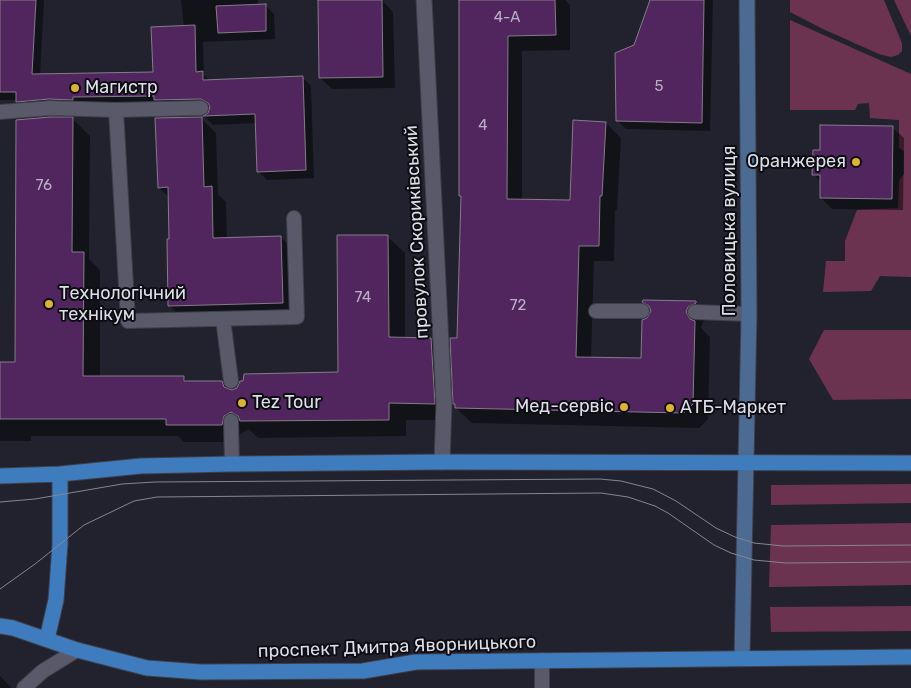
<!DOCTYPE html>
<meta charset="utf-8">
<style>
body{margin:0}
canvas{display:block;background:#22222f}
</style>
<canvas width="911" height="688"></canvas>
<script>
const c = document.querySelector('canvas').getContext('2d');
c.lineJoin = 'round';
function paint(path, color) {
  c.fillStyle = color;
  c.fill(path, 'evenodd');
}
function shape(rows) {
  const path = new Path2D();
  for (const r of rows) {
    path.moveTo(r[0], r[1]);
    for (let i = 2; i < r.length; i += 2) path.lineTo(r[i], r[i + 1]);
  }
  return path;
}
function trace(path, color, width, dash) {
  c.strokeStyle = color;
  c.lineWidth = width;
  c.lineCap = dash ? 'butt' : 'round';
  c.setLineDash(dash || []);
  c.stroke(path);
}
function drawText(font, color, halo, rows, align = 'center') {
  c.font = font + ' Rubik,sans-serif';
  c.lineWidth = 4;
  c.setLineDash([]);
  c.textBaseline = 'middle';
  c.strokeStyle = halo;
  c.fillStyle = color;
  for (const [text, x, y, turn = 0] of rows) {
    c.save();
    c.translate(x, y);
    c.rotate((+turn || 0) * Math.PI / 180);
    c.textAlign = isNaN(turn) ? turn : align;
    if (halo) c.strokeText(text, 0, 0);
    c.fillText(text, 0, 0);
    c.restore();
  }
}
paint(shape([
 [790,0,884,0,902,43,902,51,898,55,891,57,879,54,823,29,790,12],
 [894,0,911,0,911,36],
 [790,20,911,74,911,277,880,276,871,291,823,292,826,261,845,261,845,241,857,210,898,208,899,180,904,174,904,151,899,148,899,120,870,118,869,103,858,104,855,110,790,110],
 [824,330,911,330,911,399,833,400,809,359],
 [911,484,911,503,771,505,771,485],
 [911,523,911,585,769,587,771,525],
 [911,606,911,631,771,632,770,607]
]), '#6b334f');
paint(shape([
 [0,0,44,0,40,75,154,73,184,27,181,0,258,0,258,5,265,5,274,14,275,39,203,42,204,75,210,81,302,77,311,86,314,178,267,180,258,171,256,123,213,125,205,117,209,113,211,107,26,110,17,100,0,100],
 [382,0,393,12,395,88,332,89,320,78],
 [460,0,565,0,570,5,570,50,522,51,522,201,571,202,606,123,621,138,617,210,615,210,614,261,594,261,591,358,643,359,648,319,652,312,644,302,695,302,710,317,703,322,701,328,710,337,708,419,699,428,472,423,456,408,462,198,460,195],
 [652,0,713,0,710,131,626,129,617,120,635,46],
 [201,118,216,133,218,194,226,202,227,239,281,237,295,252,297,317,184,320,169,305,170,198,159,188],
 [73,119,90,136,89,259,100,270,100,377,184,377,188,382,222,382,230,390,340,374,387,236,405,253,405,339,431,339,448,356,451,420,406,420,406,436,258,438,249,429,240,434,239,442,184,442,178,436,31,436,31,441,0,441,0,364,16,363],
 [892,127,904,138,903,210,832,209,821,198,821,182,814,175,821,151],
 [0,676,11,687,11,688,0,688]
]), '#0007');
const building = shape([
 [0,0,36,0,32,74,153,72,151,27,195,25,196,72,203,71,203,80,303,76,306,170,257,172,255,114,203,116,208,113,210,107,208,103,201,99,154,100,154,96,73,97,73,100,49,99,16,102,16,92,0,92,0,0],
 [318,0,382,0,383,77,319,78,318,0],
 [459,0,555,0,556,35,508,36,507,199,570,200,573,120,606,122,602,196,600,196,599,246,579,246,576,357,641,358,642,320,647,318,651,311,649,306,642,302,643,300,696,301,696,303,688,307,686,312,690,319,695,321,693,404,684,413,455,408,455,404,453,404,450,338,457,338,461,196,459,196,459,0],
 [650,0,704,0,702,123,616,121,615,53,634,45,650,0],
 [266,4,266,31,218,33,216,6,266,4],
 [50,117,73,117,72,252,84,252,83,376,184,376,184,381,222,381,224,387,232,390,237,388,240,381,243,381,244,374,338,372,337,235,388,235,389,337,431,338,435,404,389,403,389,420,240,421,238,416,231,412,224,416,222,425,166,425,166,419,0,419,0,362,15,362,16,120,50,117],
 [202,117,204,187,212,186,213,238,281,236,283,303,168,306,167,239,169,239,168,187,158,188,155,118,202,117],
 [820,125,893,126,892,199,820,198,820,175,812,175,813,150,820,150,820,125]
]);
paint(building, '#51265f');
trace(building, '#857b89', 1);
const lane = shape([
 [116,110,128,321,297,317,294,218],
 [0,112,50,108,116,110,201,108],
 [596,311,642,311],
 [695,312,749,314],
 [223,319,231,381],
 [231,421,232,464],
 [24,688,43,671,77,650],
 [542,688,542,660]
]);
const street = shape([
 [424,0,444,404,442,462]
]);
const secondary = shape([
 [742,658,749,314,747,0]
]);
const primary = shape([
 [0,476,60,474,141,466,232,464,442,462,911,463],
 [0,626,13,628,77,650,147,668,201,672,363,671,416,662,911,657],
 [47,639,56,600,60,544,60,474]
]);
trace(lane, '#3d3e49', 16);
trace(street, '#3d3e49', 17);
trace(secondary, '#3d3e49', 17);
trace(primary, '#3d3e49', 17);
trace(lane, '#595969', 14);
trace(street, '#595969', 15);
trace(secondary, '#4c6b93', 15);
trace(primary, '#3f7cbe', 15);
trace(shape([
 [0,502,35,499,122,484,155,482,600,479,621,481,653,489,676,501,716,528,735,537,754,543,783,546,911,545],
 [0,589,35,564,84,525,134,501,157,497,601,493,628,497,655,506,668,513,714,545,731,553,754,560,786,563,911,562]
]), '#848590', 1);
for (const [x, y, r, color] of [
 [75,88,5,"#dcb233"],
 [856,162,5,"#dcb233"],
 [49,304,5,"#dcb233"],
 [242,403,5,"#dcb233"],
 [624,407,5,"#dcb233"],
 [670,408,5,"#dcb233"]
]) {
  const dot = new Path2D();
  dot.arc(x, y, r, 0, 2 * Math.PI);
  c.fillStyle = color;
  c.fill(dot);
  trace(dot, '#0c0c12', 2);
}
drawText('15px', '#bab0c5', null, [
 ["4-А",507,18],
 ["5",659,87],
 ["4",483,126],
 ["76",44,186],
 ["74",363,298],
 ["72",518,306]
]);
drawText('18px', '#dddee7', '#0c0c12', [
 ["Магистр",85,88],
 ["Оранжерея",846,162,"right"],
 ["Технологічний",59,294],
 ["технікум",59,315],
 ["Tez Tour",252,403],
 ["Мед-сервіс",614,407,"right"],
 ["АТБ-Маркет",680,408]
], 'left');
drawText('18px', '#dddee7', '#0c0c12', [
 ["Половицька вулиця",730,231,-90],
 ["провулок Скориківський",417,232,-93],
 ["проспект Дмитра Яворницького",397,647,-2]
]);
</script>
